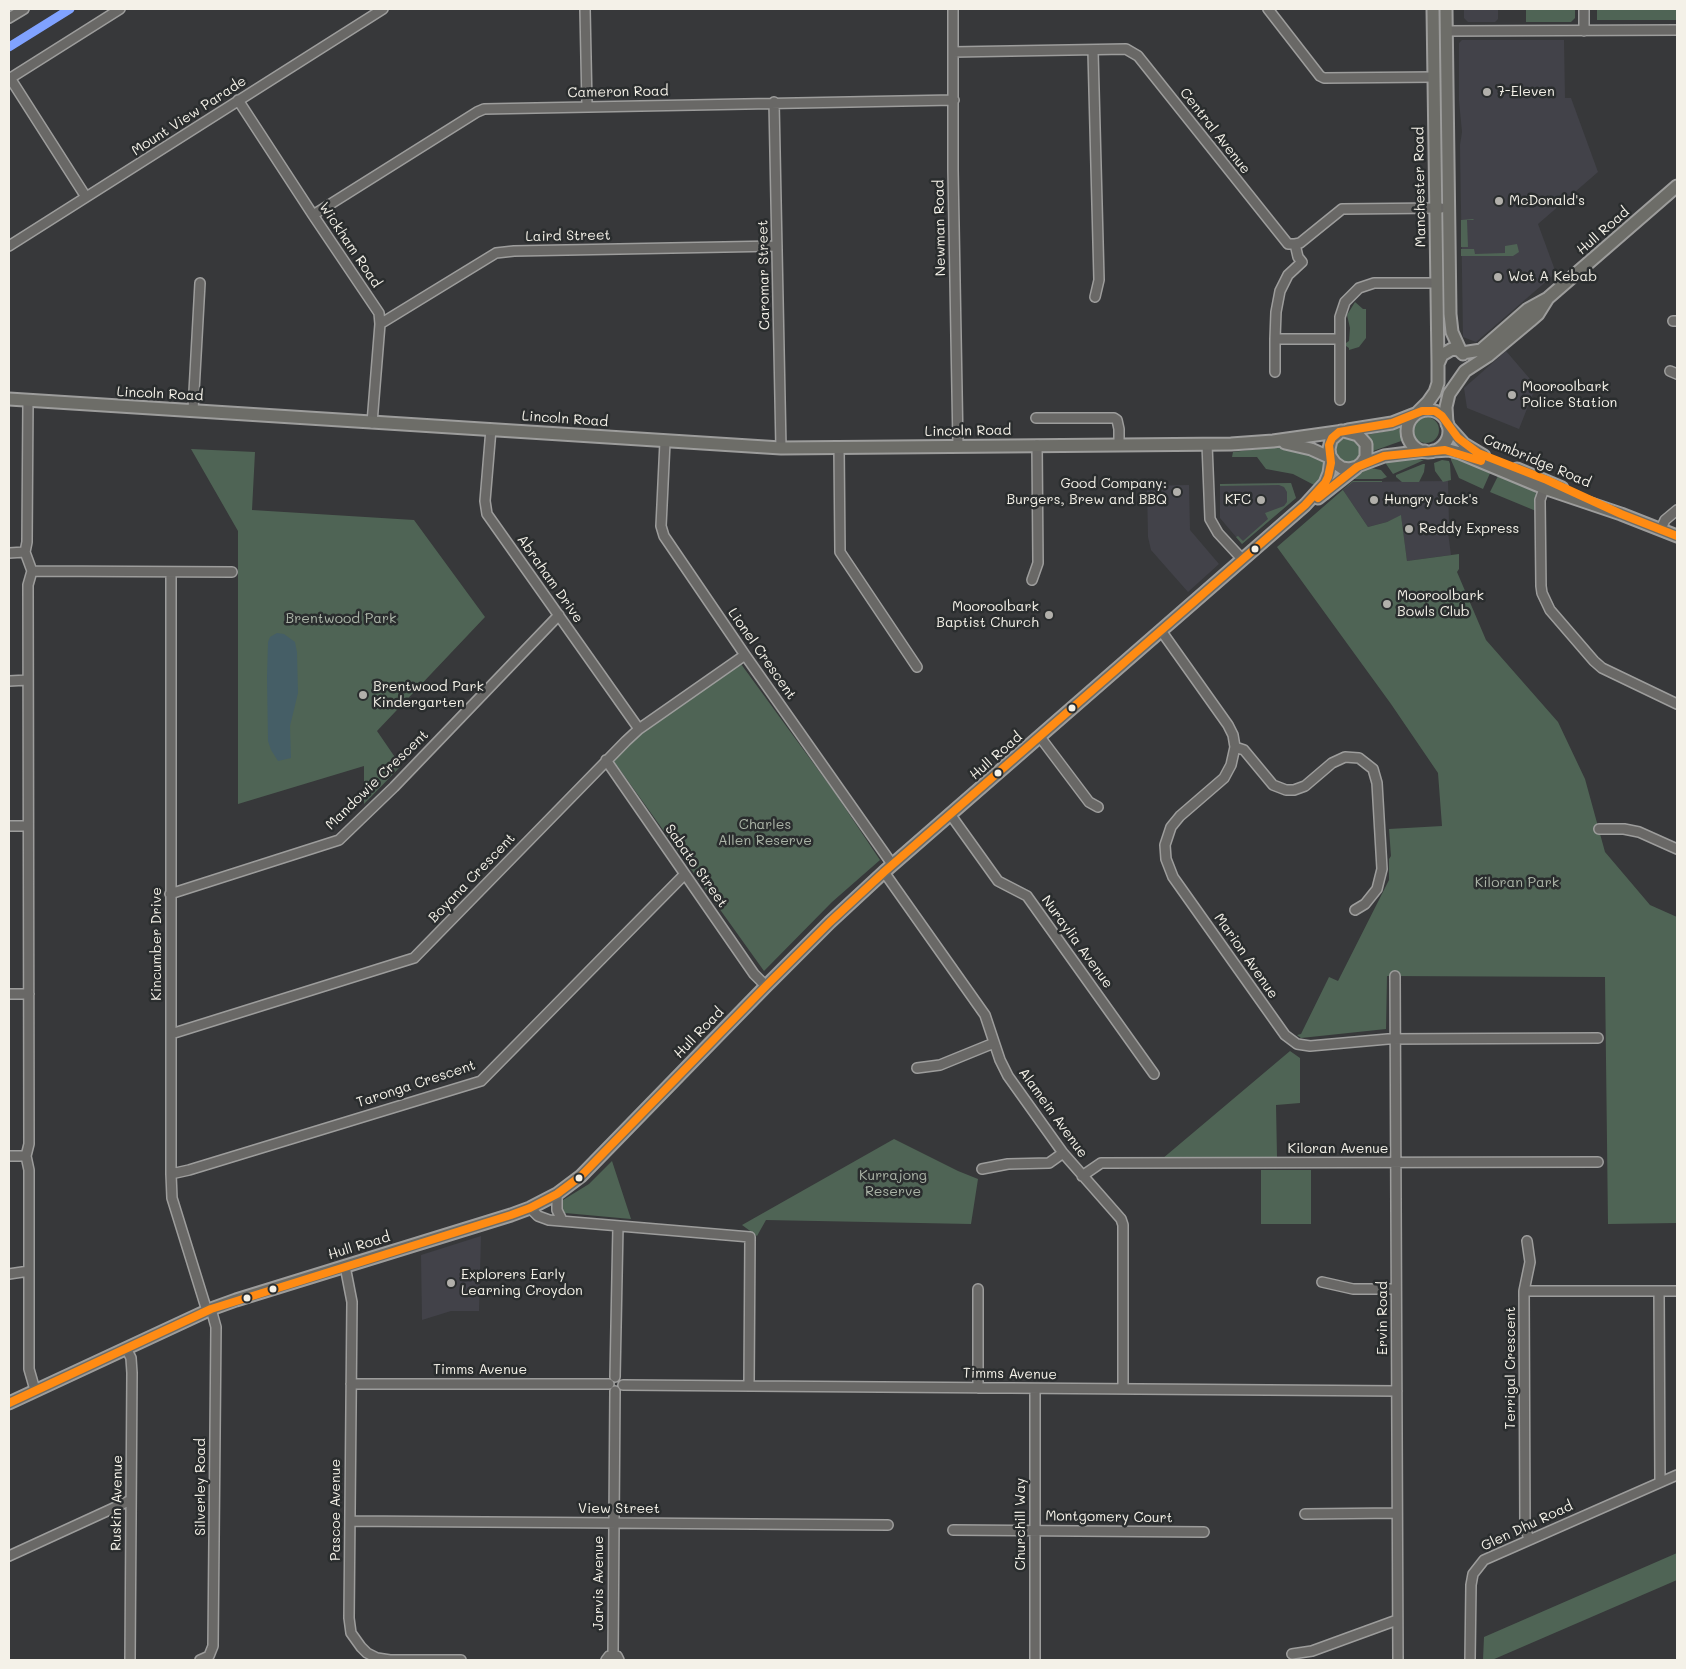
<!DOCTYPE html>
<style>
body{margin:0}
#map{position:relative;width:1686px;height:1669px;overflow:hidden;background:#37383a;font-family:Mali,sans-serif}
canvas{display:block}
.frame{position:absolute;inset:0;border:10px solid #f4f1e8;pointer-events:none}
</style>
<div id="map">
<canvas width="1686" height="1669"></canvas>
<div class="frame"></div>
</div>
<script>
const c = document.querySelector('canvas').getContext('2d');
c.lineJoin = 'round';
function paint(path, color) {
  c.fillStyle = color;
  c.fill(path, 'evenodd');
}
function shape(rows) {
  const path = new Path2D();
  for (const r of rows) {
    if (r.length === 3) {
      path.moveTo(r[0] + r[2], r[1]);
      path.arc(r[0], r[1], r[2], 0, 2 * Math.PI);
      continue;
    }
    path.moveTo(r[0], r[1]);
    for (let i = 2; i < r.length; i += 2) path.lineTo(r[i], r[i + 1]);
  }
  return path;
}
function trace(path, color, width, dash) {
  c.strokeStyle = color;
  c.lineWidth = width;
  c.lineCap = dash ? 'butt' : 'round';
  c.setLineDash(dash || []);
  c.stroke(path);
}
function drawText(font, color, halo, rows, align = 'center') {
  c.font = font + ' Mali,sans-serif';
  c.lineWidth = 5;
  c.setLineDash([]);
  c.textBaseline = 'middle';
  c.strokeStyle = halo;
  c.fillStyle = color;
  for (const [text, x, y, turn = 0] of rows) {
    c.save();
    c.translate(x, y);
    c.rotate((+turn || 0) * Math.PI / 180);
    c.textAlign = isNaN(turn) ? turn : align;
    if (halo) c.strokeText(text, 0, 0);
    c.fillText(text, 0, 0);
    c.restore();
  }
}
paint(shape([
 [1464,9,1498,9,1498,19,1495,22,1468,22,1464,18],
 [1462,40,1564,40,1565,98,1571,98,1598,172,1538,224,1556,273,1476,342,1463,337,1460,145,1462,132,1459,101,1459,43],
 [1506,351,1536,386,1519,429,1467,408,1464,388],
 [1448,481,1449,524,1447,525,1451,555,1407,561,1401,516,1387,522,1368,527,1343,490,1353,482],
 [1291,483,1296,498,1242,544,1220,518,1220,484],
 [1189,485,1190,530,1219,564,1188,592,1151,550,1148,537,1147,486],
 [481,1236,479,1311,451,1311,422,1320,421,1255]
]), '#424249');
paint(shape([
 [1526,9,1575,9,1575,18,1571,22,1526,22],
 [1597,9,1677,9,1677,20,1597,20],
 [1473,219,1474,220,1467,220,1468,247,1461,247,1461,220],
 [1517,244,1519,252,1513,256,1461,256,1461,249,1474,249,1475,254,1505,253,1505,246],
 [1355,302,1363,309,1366,309,1366,338,1359,347,1349,350,1349,348,1346,346,1346,343,1349,341,1350,328,1347,315],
 [1426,430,13],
 [1402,428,1404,440,1373,451,1372,443,1367,435],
 [1348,451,13],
 [1276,447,1296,448,1322,460,1325,464,1325,473,1316,486,1293,474,1266,469,1257,457,1232,457,1233,452],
 [191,449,255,452,252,510,414,520,485,617,377,731,401,766,364,804,364,766,238,804,238,531],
 [1451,456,1491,471,1483,489,1459,478,1451,460],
 [1400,458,1414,459,1424,460,1393,474,1384,461],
 [1442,460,1449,461,1450,464,1451,480,1443,482,1435,471,1434,463],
 [1423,464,1425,464,1424,472,1419,482,1402,482,1396,477,1396,475],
 [1371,468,1381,470,1387,477,1382,479,1352,479,1328,500,1326,498,1362,470],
 [1500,475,1534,488,1536,494,1536,511,1490,492,1498,476],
 [1353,481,1382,481,1382,482,1353,482,1343,490,1368,527,1387,522,1401,515,1407,561,1459,554,1459,569,1457,572,1486,640,1558,722,1585,779,1605,852,1650,905,1677,917,1677,1223,1608,1224,1605,977,1387,976,1386,1029,1301,1038,1297,1035,1301,1034,1329,977,1338,981,1389,880,1389,859,1391,856,1389,829,1442,826,1438,773,1391,704,1277,547],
 [1291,483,1296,498,1242,544,1236,537,1238,536,1243,541,1268,519,1265,513,1284,506,1287,502,1287,492,1284,487,1279,485,1220,486,1220,484],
 [741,664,835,793,880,860,832,902,764,971,613,760,643,731],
 [1290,1051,1300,1058,1300,1103,1276,1105,1277,1157,1162,1159],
 [894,1139,958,1171,978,1179,971,1224,766,1220,757,1236,742,1225],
 [612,1161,631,1219,565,1213,561,1208,563,1200,589,1184],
 [1261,1170,1311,1170,1311,1224,1261,1224],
 [1677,1553,1677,1580,1492,1660,1483,1660,1484,1637]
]), '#4f6455');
paint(shape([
 [277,633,284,634,295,642,297,652,298,693,290,726,291,758,278,761,271,750,268,741,267,677,268,642,270,637]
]), '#455e66');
const minor = shape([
 [585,9,587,106],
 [953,9,953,170,958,446],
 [1268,9,1320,76,1324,78,1434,77],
 [1584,9,1584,31],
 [9,18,24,9],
 [1446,31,1677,30],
 [1093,51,1099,280,1095,297],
 [953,52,1126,49,1138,56,1288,244,1295,244,1300,243,1342,209,1441,208],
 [10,78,86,197],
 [9,79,120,9],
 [238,100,313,215,379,313,380,324,372,423],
 [774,102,781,448],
 [313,215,477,112,484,109,954,100],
 [1295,244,1298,257,1302,262,1288,275,1280,291,1276,312,1275,339,1339,339],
 [9,246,383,9],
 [1673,321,1677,321],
 [380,324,496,253,514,251,777,246],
 [1670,371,1677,374],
 [1275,372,1275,339],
 [28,400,27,542,25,552,32,571,28,585,29,1144,26,1156,29,1170,29,1369,35,1390],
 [1340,400,1340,317,1345,302,1359,288,1374,283,1437,283],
 [193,410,200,283],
 [1036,418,1114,418,1117,420,1119,429,1119,445],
 [491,429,485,501,487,514,639,729],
 [665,442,661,526,664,536,745,655,892,864],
 [1207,444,1210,519,1218,533,1243,560],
 [839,448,840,552,917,667],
 [1546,483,1540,500,1541,586,1542,593,1550,610,1594,661,1602,668,1677,704],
 [1661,529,1665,520,1677,510],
 [9,553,25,552],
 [32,571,232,572],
 [171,572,171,1174,172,1198,207,1311],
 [1032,580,1038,563,1037,445],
 [1162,632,1228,725,1233,735,1235,747,1231,765,1224,778,1180,816,1171,827,1165,845,1166,859,1173,877,1285,1035,1297,1044,1310,1046,1388,1039,1598,1038],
 [9,681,28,680],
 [1040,737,1089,802,1098,807],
 [1235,747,1244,750,1273,785,1286,790,1294,790,1305,786,1332,763,1345,757,1359,758,1373,769,1377,783,1382,869,1377,889,1365,904,1355,910],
 [606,760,754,974,766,986],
 [950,814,998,881,1027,896,1154,1074],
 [9,826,28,826],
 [1599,829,1624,829,1639,832,1677,849],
 [884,872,985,1015,1000,1060,1008,1076,1063,1153,1121,1219,1123,1225,1123,1389],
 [170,894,339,840,394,787,559,615],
 [1395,976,1398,1660],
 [9,994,29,994],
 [171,1034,414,958,626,741,639,729,745,655],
 [917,1068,940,1065,994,1043],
 [9,1156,26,1156],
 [982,1169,1008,1164,1049,1163,1063,1153],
 [171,1174,189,1170,481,1081,684,875],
 [1082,1176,1101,1163,1598,1162],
 [557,1194,557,1210,562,1220],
 [530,1208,538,1216,549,1220,750,1237,749,1385],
 [345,1266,352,1302,349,1618,351,1633,361,1647,367,1653,377,1658,390,1660,461,1660],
 [9,1274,29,1271],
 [1322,1282,1353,1289,1396,1289],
 [1524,1291,1530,1262,1527,1241],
 [1659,1291,1660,1482],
 [126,1348,131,1358,132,1373,130,1660],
 [615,1377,618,1226],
 [351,1384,609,1384],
 [623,1385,1397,1391],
 [978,1388,978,1289],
 [1035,1389,1035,1660],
 [1305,1514,1397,1513],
 [350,1521,888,1525],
 [953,1530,1204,1532],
 [1529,1539,1525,1528,1524,1291,1677,1291],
 [9,1556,131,1500],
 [1292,1654,1312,1651,1397,1620],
 [613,1655,615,1391],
 [200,1660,209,1656,213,1646,216,1327,211,1309],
 [606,1660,609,1656,613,1655,617,1656,619,1660],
 [1470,1660,1471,1585,1473,1574,1484,1560,1677,1475]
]);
const major = shape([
 [1433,9,1438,364],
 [1446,9,1450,314,1452,332,1461,352],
 [1462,353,1481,350,1528,309,1548,298,1677,186],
 [9,399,781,448,1231,444,1273,441,1344,431,1358,435,1366,444,1366,457,1362,463,1357,467,1349,469,1342,468,1335,463,1330,456,1329,449,1331,440,1341,431],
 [1428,431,21],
 [1418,412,1428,402,1435,392,1438,383,1438,364,1442,355,1452,349,1459,350,1463,354],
 [1447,424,1446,407,1449,394,1465,371,1488,356,1530,321,1538,314,1548,298],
 [1448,426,1464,444,1484,456],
 [1348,430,1392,423,1415,414],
 [1285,443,1311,449,1331,458],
 [1433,451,1449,450,1460,453,1544,488,1621,514,1677,536],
 [1360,465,1384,456,1425,451],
 [1517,469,1562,488],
 [1318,498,1356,468],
 [9,1403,211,1309,236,1300,511,1215,530,1208,557,1194,581,1176,766,986,830,922,884,872,1305,505,1325,483,1329,473,1331,459]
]);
trace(minor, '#9d9d9c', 12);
trace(major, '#9d9d9c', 15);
trace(minor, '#696866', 9);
trace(major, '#6d6d68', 11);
trace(shape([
 [1318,498,1357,467,1384,456,1445,450,1481,461],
 [9,1403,211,1309,511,1215,530,1208,557,1194,581,1176,766,986,830,922,884,872,1305,505,1325,483,1328,477,1331,463,1329,445,1332,438,1339,432,1392,423,1422,411,1435,411,1442,416,1458,438,1478,453,1547,480,1621,514,1677,536]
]), '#ff8b13', 8);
trace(shape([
 [9,47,70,9]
]), '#80a2ff', 9);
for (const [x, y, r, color] of [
 [1487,92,5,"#b2b0ab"],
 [1499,201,5,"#b2b0ab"],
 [1498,277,5,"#b2b0ab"],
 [1512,395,5,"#b2b0ab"],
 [1177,492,5,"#b2b0ab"],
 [1261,500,5,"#b2b0ab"],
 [1374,500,5,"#b2b0ab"],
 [1409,529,5,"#b2b0ab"],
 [1255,549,4.5,"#f4f1e8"],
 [1387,604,5,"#b2b0ab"],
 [1049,615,5,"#b2b0ab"],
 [363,695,5,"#b2b0ab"],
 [1072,708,4.5,"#f4f1e8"],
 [998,773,4.5,"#f4f1e8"],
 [579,1178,4.5,"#f4f1e8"],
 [451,1283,5,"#b2b0ab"],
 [273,1289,4.5,"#f4f1e8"],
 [247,1298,4.5,"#f4f1e8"]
]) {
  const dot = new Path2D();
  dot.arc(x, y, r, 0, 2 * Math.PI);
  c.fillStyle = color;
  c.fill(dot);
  trace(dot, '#2a2d2e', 2);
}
drawText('14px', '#f4f1e8', '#2a2d2e', [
 ["Cameron Road",618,92,-1],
 ["Mount View Parade",189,116,-33],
 ["Central Avenue",1215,131,52],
 ["Manchester Road",1420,187,-91],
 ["Newman Road",940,228,-91],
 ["Hull Road",1603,231,-41],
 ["Laird Street",568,236,-1],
 ["Wickham Road",350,245,56],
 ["Caromar Street",764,275,-91],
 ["Lincoln Road",160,394,3],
 ["Lincoln Road",565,419,4],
 ["Lincoln Road",968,431,-1],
 ["Cambridge Road",1537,461,23],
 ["Abraham Drive",550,579,55],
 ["Lionel Crescent",762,654,55],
 ["Hull Road",996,756,-41],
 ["Mandowie Crescent",377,780,-44],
 ["Sabato Street",696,866,55],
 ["Boyana Crescent",472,878,-46],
 ["Nuraylia Avenue",1077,942,54],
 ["Kincumber Drive",157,944,-90],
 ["Marion Avenue",1246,956,55],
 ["Hull Road",699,1033,-46],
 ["Taronga Crescent",416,1084,-18],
 ["Alamein Avenue",1053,1113,54],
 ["Kiloran Avenue",1338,1149],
 ["Hull Road",359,1246,-17],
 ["Ervin Road",1383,1318,-90],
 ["Terrigal Crescent",1511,1368,-90],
 ["Timms Avenue",480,1370],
 ["Timms Avenue",1010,1374,1],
 ["Silverley Road",201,1487,-90],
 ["Ruskin Avenue",117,1503,-89],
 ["View Street",619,1509],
 ["Pascoe Avenue",336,1510,-90],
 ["Montgomery Court",1109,1517,1],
 ["Churchill Way",1021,1524,-90],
 ["Glen Dhu Road",1527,1526,-25],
 ["Jarvis Avenue",599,1583,-90]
]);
drawText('14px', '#f4f1e8', '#2a2d2e', [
 ["7-Eleven",1497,92],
 ["McDonald's",1509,201],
 ["Wot A Kebab",1508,277],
 ["Mooroolbark",1522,387],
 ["Police Station",1522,403],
 ["Good Company:",1167,484,"right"],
 ["Burgers, Brew and BBQ",1167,500,"right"],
 ["KFC",1251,500,"right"],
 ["Hungry Jack's",1384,500],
 ["Reddy Express",1419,529],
 ["Mooroolbark",1397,596],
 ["Bowls Club",1397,612],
 ["Mooroolbark",1039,607,"right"],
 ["Baptist Church",1039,623,"right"],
 ["Brentwood Park",373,687],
 ["Kindergarten",373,703],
 ["Explorers Early",461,1275],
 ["Learning Croydon",461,1291]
], 'left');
drawText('14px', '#acb5a8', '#2a2d2e', [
 ["Brentwood Park",341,619],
 ["Charles",765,825],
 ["Allen Reserve",765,841],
 ["Kiloran Park",1517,883],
 ["Kurrajong",893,1176],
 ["Reserve",893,1192]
]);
</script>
